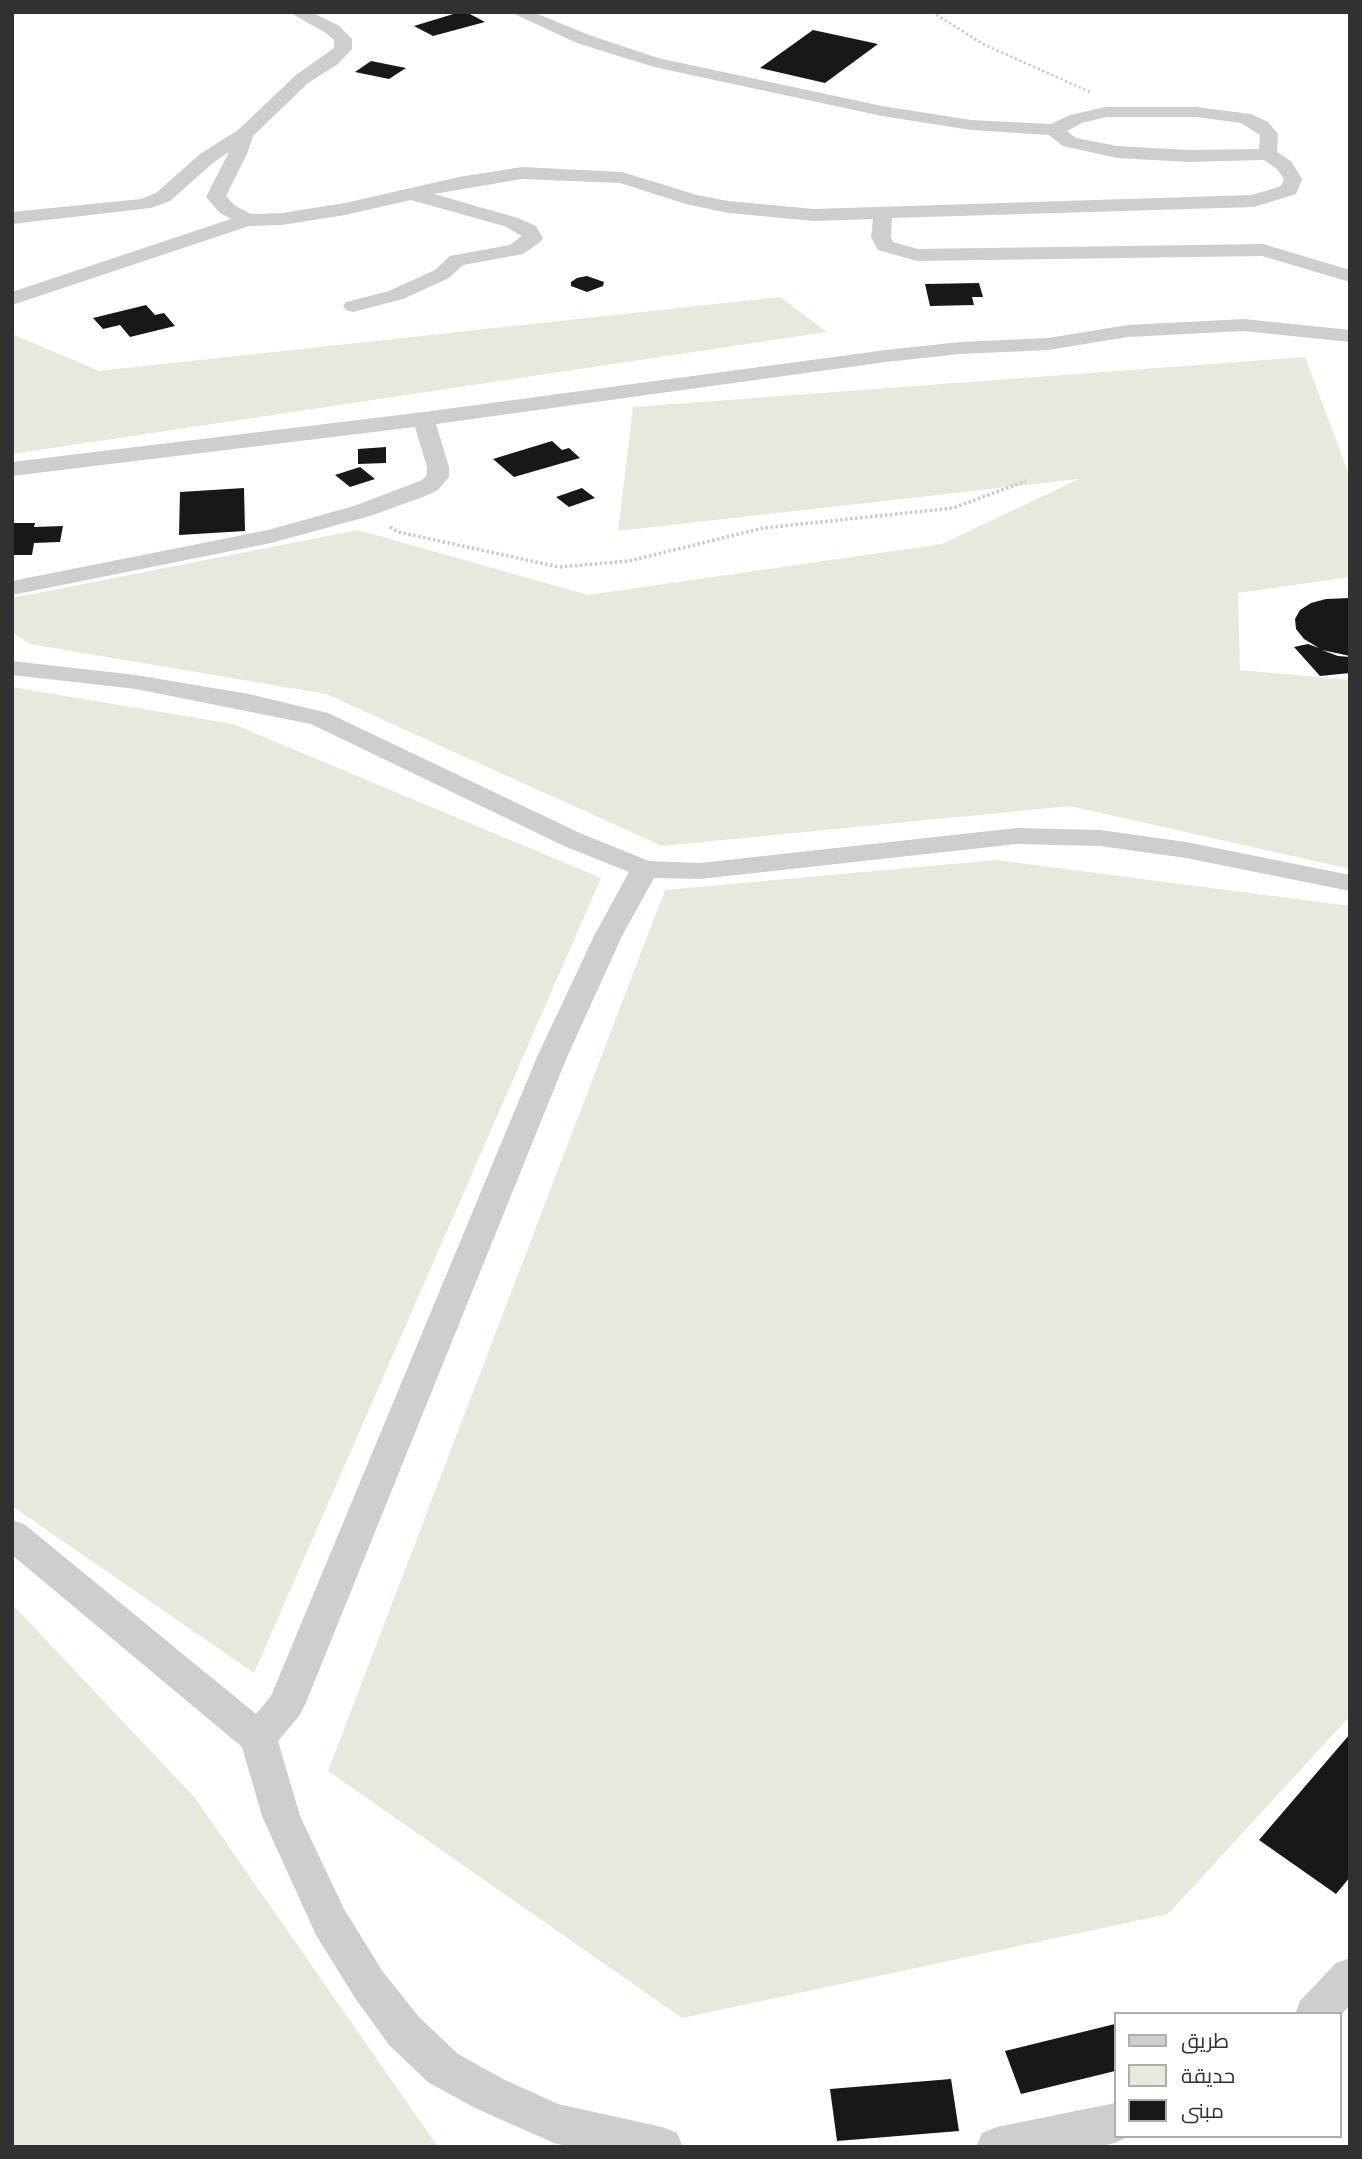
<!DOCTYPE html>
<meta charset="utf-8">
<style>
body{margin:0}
#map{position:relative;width:1362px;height:2159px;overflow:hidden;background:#fff;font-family:"Fira Sans",Cairo,sans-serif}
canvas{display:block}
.frame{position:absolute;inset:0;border:14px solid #313131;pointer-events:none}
.legend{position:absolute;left:1114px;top:2012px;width:228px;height:126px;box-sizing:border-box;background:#fff;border:2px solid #adadad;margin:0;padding:9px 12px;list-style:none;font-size:21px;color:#313131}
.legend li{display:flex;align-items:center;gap:14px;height:35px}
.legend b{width:35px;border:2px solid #adadad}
</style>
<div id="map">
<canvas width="1362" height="2159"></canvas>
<div class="frame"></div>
<ul class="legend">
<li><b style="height:9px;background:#cecece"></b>طريق</li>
<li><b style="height:19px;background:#e5eadd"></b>حديقة</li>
<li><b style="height:19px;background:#181818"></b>مبنى</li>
</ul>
</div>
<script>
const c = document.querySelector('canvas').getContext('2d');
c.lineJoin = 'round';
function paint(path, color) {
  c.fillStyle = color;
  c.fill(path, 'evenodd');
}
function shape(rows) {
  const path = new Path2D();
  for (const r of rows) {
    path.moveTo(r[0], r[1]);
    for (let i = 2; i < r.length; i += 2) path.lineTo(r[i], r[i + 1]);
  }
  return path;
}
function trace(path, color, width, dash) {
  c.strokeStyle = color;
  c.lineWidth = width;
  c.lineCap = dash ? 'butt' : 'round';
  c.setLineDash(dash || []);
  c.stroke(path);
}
paint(shape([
 [780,297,827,332,12,454,12,334,99,371],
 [1305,357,1350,477,1350,577,1238,593,1240,670,1350,680,1350,869,1070,806,662,846,326,694,30,644,12,632,12,598,358,530,588,595,942,544,1079,479,618,531,633,407],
 [12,687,233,724,601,878,254,1673,12,1506],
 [996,860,1350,906,1350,1716,1168,1914,682,2018,328,1771,665,890],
 [12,1604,195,1798,438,2147,12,2147]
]), '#e5eadd');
paint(shape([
 [460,12,466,12,485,22,433,36,414,26],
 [813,30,878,44,825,83,760,68],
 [371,61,406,68,389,79,355,72],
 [587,276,604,282,603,286,587,292,571,286,571,282,577,278],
 [979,283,983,297,972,297,974,305,930,306,925,284],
 [146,305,155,315,164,313,175,326,130,337,120,325,103,329,93,318],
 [552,441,562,450,569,448,580,458,514,477,493,459],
 [386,447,386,463,358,464,358,449],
 [360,467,375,479,350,487,335,475],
 [244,488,245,531,179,535,180,492],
 [582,488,595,498,569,507,556,497],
 [12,523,35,523,34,527,63,526,60,542,34,543,32,555,12,555],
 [1350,598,1350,656,1322,650,1338,656,1350,657,1350,673,1320,676,1294,647,1308,644,1319,648,1304,639,1296,629,1295,619,1300,610,1311,603,1326,599],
 [1350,1734,1350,1877,1336,1894,1259,1840],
 [1115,2024,1115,2071,1021,2094,1005,2051],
 [951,2079,959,2131,837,2141,830,2089]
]), '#181818');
trace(shape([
 [932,12,983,44,1090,92]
]), '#cbcbcb', 2.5, [2.5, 2.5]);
trace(shape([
 [390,527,398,532,559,567,629,561,763,528,953,508,1026,481]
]), '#cbcbcb', 3.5, [2.5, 2.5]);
paint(shape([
 [289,12,311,12,338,25,352,39,352,49,338,64,308,83,253,136,247,154,226,196,234,205,251,214,282,213,345,203,459,177,522,167,622,172,697,195,728,201,814,209,1252,195,1281,186,1284,179,1277,169,1264,160,1189,162,1117,158,1063,146,1049,135,971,130,882,116,654,67,577,43,510,12,533,12,589,35,658,58,882,106,971,120,1051,124,1070,115,1106,107,1196,107,1251,114,1268,122,1278,134,1277,152,1291,161,1302,179,1296,194,1254,207,892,218,891,237,893,242,918,249,1263,244,1350,270,1350,282,1262,256,917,261,878,250,871,237,873,219,814,221,728,213,686,204,620,183,522,179,434,194,518,218,536,226,543,238,540,242,523,254,463,265,449,278,403,299,353,312,346,310,343,306,346,302,389,291,435,270,450,256,510,245,522,236,504,226,411,200,345,215,282,225,249,226,12,305,12,292,231,219,220,213,206,197,229,152,214,162,170,201,151,208,12,224,12,212,141,199,156,193,200,154,238,130,296,75,334,48,334,40,326,33,289,12],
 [1106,117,1196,117,1241,123,1260,135,1259,149,1189,150,1117,146,1076,138,1067,131,1082,123,1106,117],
 [1244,319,1350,330,1350,342,1244,331,1128,337,1048,350,960,354,886,362,436,424,449,467,449,477,438,490,423,497,370,516,271,543,12,595,12,581,268,530,354,506,422,480,427,475,427,467,415,427,12,476,12,462,424,412,886,350,960,342,1048,338,1128,325,1244,319],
 [12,661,136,675,249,694,328,713,582,834,649,861,700,863,1017,828,1100,830,1186,842,1350,875,1350,891,1186,858,1100,846,1017,844,700,879,654,878,622,936,567,1057,305,1705,299,1716,278,1741,300,1816,344,1909,383,1972,419,2017,458,2054,505,2080,558,2104,662,2127,677,2133,683,2147,570,2147,554,2143,475,2108,428,2082,389,2045,355,1998,316,1935,262,1816,242,1747,12,1555,12,1520,24,1524,256,1714,271,1696,537,1057,594,936,629,872,564,846,311,724,136,689,12,675,12,661],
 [1350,1958,1350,2005,1339,2017,1339,2014,1295,2014,1300,2001,1336,1963,1350,1958],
 [1115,2103,1115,2136,1130,2136,1115,2143,1098,2147,976,2147,982,2133,997,2127,1115,2103]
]), '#cecece');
</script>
